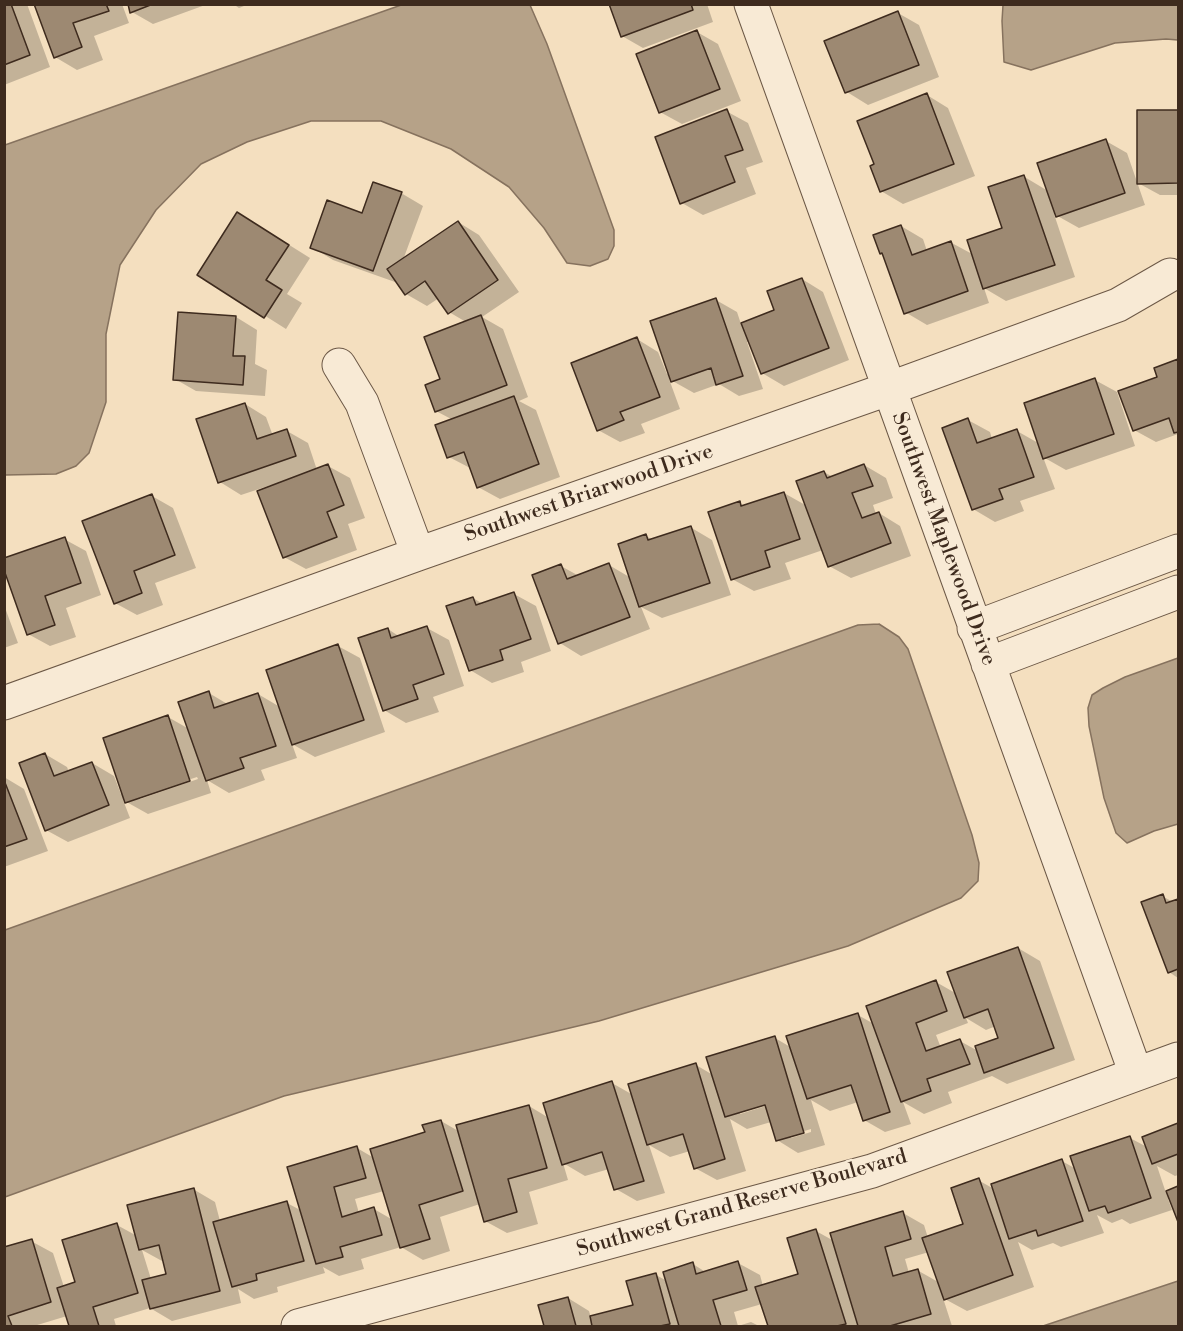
<!DOCTYPE html>
<style>
body{margin:0}
#map{position:relative;width:1183px;height:1331px;overflow:hidden;background:#f4dfbf;font-family:"Libre Bodoni",serif}
canvas{display:block}
.frame{position:absolute;inset:0;border:6px solid #3e2b1e;pointer-events:none}
</style>
<div id="map">
<canvas width="1183" height="1331"></canvas>
<div class="frame"></div>
</div>
<script>
const c = document.querySelector('canvas').getContext('2d');
c.lineJoin = 'round';
function paint(path, color) {
  c.fillStyle = color;
  c.fill(path, 'evenodd');
}
function shape(rows) {
  const path = new Path2D();
  for (const r of rows) {
    path.moveTo(r[0], r[1]);
    for (let i = 2; i < r.length; i += 2) path.lineTo(r[i], r[i + 1]);
  }
  return path;
}
function trace(path, color, width, dash) {
  c.strokeStyle = color;
  c.lineWidth = width;
  c.lineCap = dash ? 'butt' : 'round';
  c.setLineDash(dash || []);
  c.stroke(path);
}
function drawText(font, color, halo, rows, align = 'center') {
  c.font = font + ' "Libre Bodoni",serif';
  c.lineWidth = 5;
  c.setLineDash([]);
  c.textBaseline = 'middle';
  c.strokeStyle = halo;
  c.fillStyle = color;
  for (const [text, x, y, turn = 0] of rows) {
    c.save();
    c.translate(x, y);
    c.rotate((+turn || 0) * Math.PI / 180);
    c.textAlign = isNaN(turn) ? turn : align;
    if (halo) c.strokeText(text, 0, 0);
    c.fillText(text, 0, 0);
    c.restore();
  }
}
const water = shape([
 [404,4,530,5,547,44,614,230,614,246,608,259,590,266,567,263,544,228,509,187,451,149,381,121,311,121,247,142,201,164,156,210,120,265,106,334,106,402,89,453,76,466,56,474,5,475,5,145,404,4],
 [1003,5,1178,5,1178,40,1166,39,1115,43,1031,70,1004,62,1002,21,1003,5],
 [879,624,899,637,908,649,972,835,979,863,978,881,961,898,848,946,599,1021,284,1096,5,1197,5,930,858,625,879,624],
 [1178,658,1178,824,1154,831,1127,843,1116,833,1104,798,1089,726,1088,708,1092,695,1103,688,1125,677,1178,658],
 [1178,1281,1178,1326,1043,1326,1178,1281]
]);
paint(water, '#b6a288');
trace(water, '#86725e', 1.5);
paint(shape([
 [4,4,27,4,50,67,4,85],
 [36,4,122,4,129,23,94,36,103,60,77,70,55,57],
 [129,4,208,4,153,24,132,12],
 [233,4,249,4,239,8],
 [610,4,707,4,713,22,643,48,622,36],
 [898,13,919,25,939,77,868,105,847,92,826,41],
 [697,32,718,44,741,101,682,124,660,112],
 [927,95,948,108,975,176,903,204,881,191],
 [726,111,748,123,763,162,746,168,756,194,703,215,682,203],
 [1138,111,1178,111,1178,195,1160,195,1138,183],
 [1106,141,1127,153,1145,205,1079,228,1054,214,1075,277,1006,301,984,288,989,303,927,325,905,312,884,255,881,253,901,226,923,239,927,251,950,242,974,255,1004,229,1023,176,1048,191],
 [401,193,423,206,403,260,458,222,479,235,519,292,482,317,503,329,528,397,519,401,536,410,560,477,500,499,478,487,472,469,449,457,453,420,436,411,442,380,466,322,449,312,439,298,427,306,406,294,396,279,395,282,333,260,312,247],
 [259,226,310,258,287,294,302,303,286,329,199,274],
 [802,279,823,292,849,360,784,386,762,373,750,342,747,342,763,389,739,396,719,384,694,393,669,379,680,409,641,424,645,433,620,442,598,430,637,339,658,352,667,374,669,373,716,300,737,312,741,324,776,311],
 [236,317,257,330,255,364,267,370,265,396,196,391,175,379],
 [1178,360,1178,434,1156,442,1134,430,1159,378,1156,369],
 [1095,380,1117,392,1135,446,1066,470,1043,457,1055,489,1020,501,1024,511,995,522,973,509,968,420,990,432,992,439,1017,431,1040,444],
 [245,404,266,417,273,436,287,431,308,443,317,470,328,466,350,478,365,518,348,524,357,550,306,569,284,557,271,485,241,495,220,482],
 [864,465,886,478,893,498,873,505,876,514,879,513,900,526,911,556,851,578,829,566,823,550,785,563,791,579,754,591,732,579,739,503,745,506,784,493,807,506,824,472,833,477],
 [152,496,173,508,196,568,155,583,163,605,137,615,115,603],
 [690,527,712,540,731,595,662,618,641,607,650,629,581,656,560,643,561,566,579,576,609,565,631,578,646,536,653,540],
 [64,539,86,551,101,595,66,608,76,637,50,646,28,634],
 [514,594,536,606,551,651,521,662,524,672,492,683,470,670,473,598,483,604],
 [4,605,18,643,4,648],
 [427,628,449,640,464,686,433,697,439,712,406,723,384,710,388,629,400,637],
 [338,646,360,658,385,732,315,757,292,744,297,758,261,770,265,780,229,793,207,780,211,793,148,814,123,800,130,818,68,842,46,830,45,754,67,767,69,772,92,763,114,776,121,794,123,793,168,717,189,729,209,693,229,705,258,694,280,707],
 [197,777,198,779,140,799,140,796],
 [4,777,24,789,48,851,4,867],
 [1162,896,1173,902,1178,900,1178,978,1169,972],
 [1018,948,1040,961,1075,1060,1007,1084,992,1076,948,1092,952,1103,924,1114,903,1102,911,1124,885,1132,864,1120,858,1102,830,1111,811,1100,825,1145,798,1153,777,1140,771,1122,747,1129,730,1119,746,1171,717,1180,695,1168,690,1151,670,1157,649,1145,665,1193,637,1201,616,1189,609,1169,585,1176,563,1163,568,1180,529,1192,538,1224,507,1233,485,1221,480,1204,440,1217,450,1251,423,1260,401,1247,361,1259,364,1269,339,1276,323,1267,325,1273,277,1287,278,1292,254,1299,238,1289,241,1303,172,1321,150,1308,114,1319,116,1326,70,1326,67,1316,34,1326,4,1326,4,1249,31,1241,53,1253,64,1287,77,1283,117,1225,137,1236,193,1189,215,1202,220,1221,287,1203,302,1211,357,1148,374,1158,426,1133,441,1121,460,1132,529,1106,549,1118,612,1083,633,1095,696,1065,713,1075,775,1038,792,1048,858,1015,874,1024,936,982,957,994],
 [966,1018,986,1030,996,1026,1000,1039,978,1051,960,1041,941,1048,936,1035,968,1023],
 [771,1102,772,1104,740,1114,740,1111],
 [811,1129,811,1132,791,1138,791,1135],
 [384,1191,393,1220,374,1209,359,1213,355,1199],
 [142,1250,162,1261,164,1261,168,1275,151,1279],
 [1178,1124,1178,1175,1175,1176,1157,1166,1166,1193,1178,1188,1178,1218,1171,1198,1168,1199,1172,1210,1130,1224,1122,1219,1112,1223,1097,1215,1104,1233,1061,1247,1053,1243,1032,1250,1018,1242,1034,1287,967,1311,943,1298,952,1326,769,1326,762,1304,734,1312,738,1326,751,1322,759,1326,546,1326,540,1306,568,1298,589,1311,591,1318,635,1306,656,1275,667,1281,693,1264,707,1273,738,1263,760,1275,763,1286,800,1275,816,1231,834,1241,903,1213,924,1225,928,1238,965,1225,978,1180,994,1189,1062,1161,1076,1169,1130,1138,1147,1147,1144,1138],
 [929,1252,940,1283,917,1270,909,1273,905,1259]
]), '#0003');
const building = shape([
 [4,4,11,4,30,55,4,65,4,4],
 [34,4,106,4,109,11,73,23,82,47,54,58,34,4],
 [128,4,153,4,130,13,128,4],
 [609,4,691,4,693,10,621,37,609,4],
 [898,11,919,65,845,93,824,41,898,11],
 [697,30,720,89,659,113,636,54,697,30],
 [927,93,954,164,880,192,870,166,874,164,857,121,927,93],
 [727,109,743,150,725,156,735,182,680,204,655,137,727,109],
 [1137,110,1178,110,1178,183,1137,184,1137,110],
 [1106,139,1125,193,1056,217,1037,163,1106,139],
 [1024,175,1055,265,983,289,967,240,1002,228,988,187,1024,175],
 [373,182,402,192,373,271,310,248,327,200,362,213,373,182],
 [237,212,289,245,266,280,282,290,264,318,197,275,237,212],
 [458,221,498,280,448,314,425,281,405,295,387,269,458,221],
 [901,225,912,255,951,241,968,291,904,314,882,253,880,254,873,235,901,225],
 [802,278,829,348,761,374,741,323,774,310,767,291,802,278],
 [716,298,743,376,716,385,711,368,671,382,650,321,716,298],
 [178,312,236,316,233,356,245,356,243,385,173,380,178,312],
 [481,315,507,385,435,412,425,385,440,379,424,337,481,315],
 [637,337,660,397,620,412,624,420,597,431,571,363,637,337],
 [1178,359,1178,432,1174,433,1169,418,1133,431,1118,391,1157,377,1154,368,1178,359],
 [1095,378,1114,434,1043,459,1024,403,1095,378],
 [514,396,539,464,477,488,464,452,447,458,435,425,514,396],
 [245,403,257,439,287,429,296,456,218,483,196,419,245,403],
 [968,418,977,443,1017,429,1034,477,999,489,1003,499,972,510,942,428,968,418],
 [328,464,344,505,327,512,337,537,283,558,257,491,328,464],
 [864,464,873,486,852,493,862,518,879,512,891,543,828,567,796,481,824,471,827,478,864,464],
 [784,492,800,539,765,551,770,567,731,580,708,512,740,501,741,506,784,492],
 [152,494,175,555,134,571,142,593,114,604,82,521,152,494],
 [691,526,710,583,639,607,618,544,646,534,648,540,691,526],
 [65,537,81,583,45,596,55,625,27,635,4,570,4,558,65,537],
 [609,563,630,617,558,644,532,575,561,564,567,579,609,563],
 [514,592,531,639,500,650,503,660,469,671,446,606,473,597,476,605,514,592],
 [427,626,444,674,413,685,418,699,383,711,358,638,388,628,391,638,427,626],
 [338,644,364,720,292,745,266,670,338,644],
 [209,691,214,708,258,693,276,746,240,758,244,768,206,781,178,702,209,691],
 [168,715,190,781,125,803,103,738,168,715],
 [45,753,54,776,92,762,109,805,45,831,19,763,45,753],
 [4,780,27,839,4,847,4,780],
 [1163,894,1166,903,1178,899,1178,969,1168,973,1141,902,1163,894],
 [1018,947,1054,1048,984,1073,975,1046,998,1038,988,1009,964,1018,947,972,1018,947],
 [936,980,947,1011,916,1023,926,1051,960,1039,970,1064,927,1079,931,1091,901,1102,866,1006,936,980],
 [858,1013,890,1112,863,1121,851,1085,807,1099,786,1036,858,1013],
 [775,1036,804,1133,776,1141,765,1105,725,1117,706,1057,775,1036],
 [696,1063,725,1159,694,1169,683,1134,647,1145,628,1084,696,1063],
 [612,1081,644,1181,614,1190,602,1152,562,1165,543,1103,612,1081],
 [529,1105,547,1168,508,1179,517,1212,484,1222,456,1125,529,1105],
 [441,1120,463,1191,419,1205,430,1239,400,1248,370,1149,425,1132,422,1125,441,1120],
 [1178,1123,1178,1154,1152,1164,1142,1137,1178,1123],
 [1130,1136,1151,1198,1108,1213,1105,1206,1089,1211,1070,1156,1130,1136],
 [357,1146,366,1178,334,1187,342,1217,374,1207,382,1235,340,1247,343,1257,316,1264,287,1167,357,1146],
 [1062,1159,1083,1221,1038,1236,1036,1230,1009,1239,991,1184,1062,1159],
 [979,1178,1013,1275,944,1300,922,1238,963,1224,951,1188,979,1178],
 [1178,1186,1178,1222,1166,1191,1178,1186],
 [194,1188,220,1291,150,1309,142,1280,166,1274,159,1245,139,1250,127,1205,194,1188],
 [287,1201,304,1261,256,1274,257,1280,232,1287,213,1222,287,1201],
 [903,1211,911,1239,885,1247,893,1276,918,1269,931,1314,890,1326,858,1326,830,1233,903,1211],
 [117,1223,138,1293,93,1307,99,1326,69,1326,57,1288,75,1282,62,1240,117,1223],
 [816,1229,846,1324,837,1326,768,1326,755,1287,798,1274,787,1238,816,1229],
 [32,1239,51,1302,8,1316,12,1326,4,1326,4,1247,32,1239],
 [738,1261,747,1290,713,1300,721,1326,679,1326,663,1272,693,1262,696,1274,738,1261],
 [656,1273,670,1324,660,1326,592,1326,590,1316,633,1305,626,1281,656,1273],
 [568,1297,576,1326,544,1326,538,1305,568,1297]
]);
paint(building, '#9d8972');
trace(building, '#3e2b1e', 1.5);
const minor = shape([
 [751,4,1136,1074],
 [339,365,362,403,418,554],
 [974,628,1178,551],
 [988,664,1178,592],
 [4,703,418,554,888,389,1118,305,1170,275],
 [298,1326,872,1171,1178,1059]
]);
trace(minor, '#6c5846', 35);
trace(minor, '#f8ead5', 33);
drawText('21px', '#3e2b1e', '#f8ead5', [
 ["Southwest Briarwood Drive",589,494,-19],
 ["Southwest Maplewood Drive",943,539,70],
 ["Southwest Grand Reserve Boulevard",742,1204,-16]
]);
</script>
